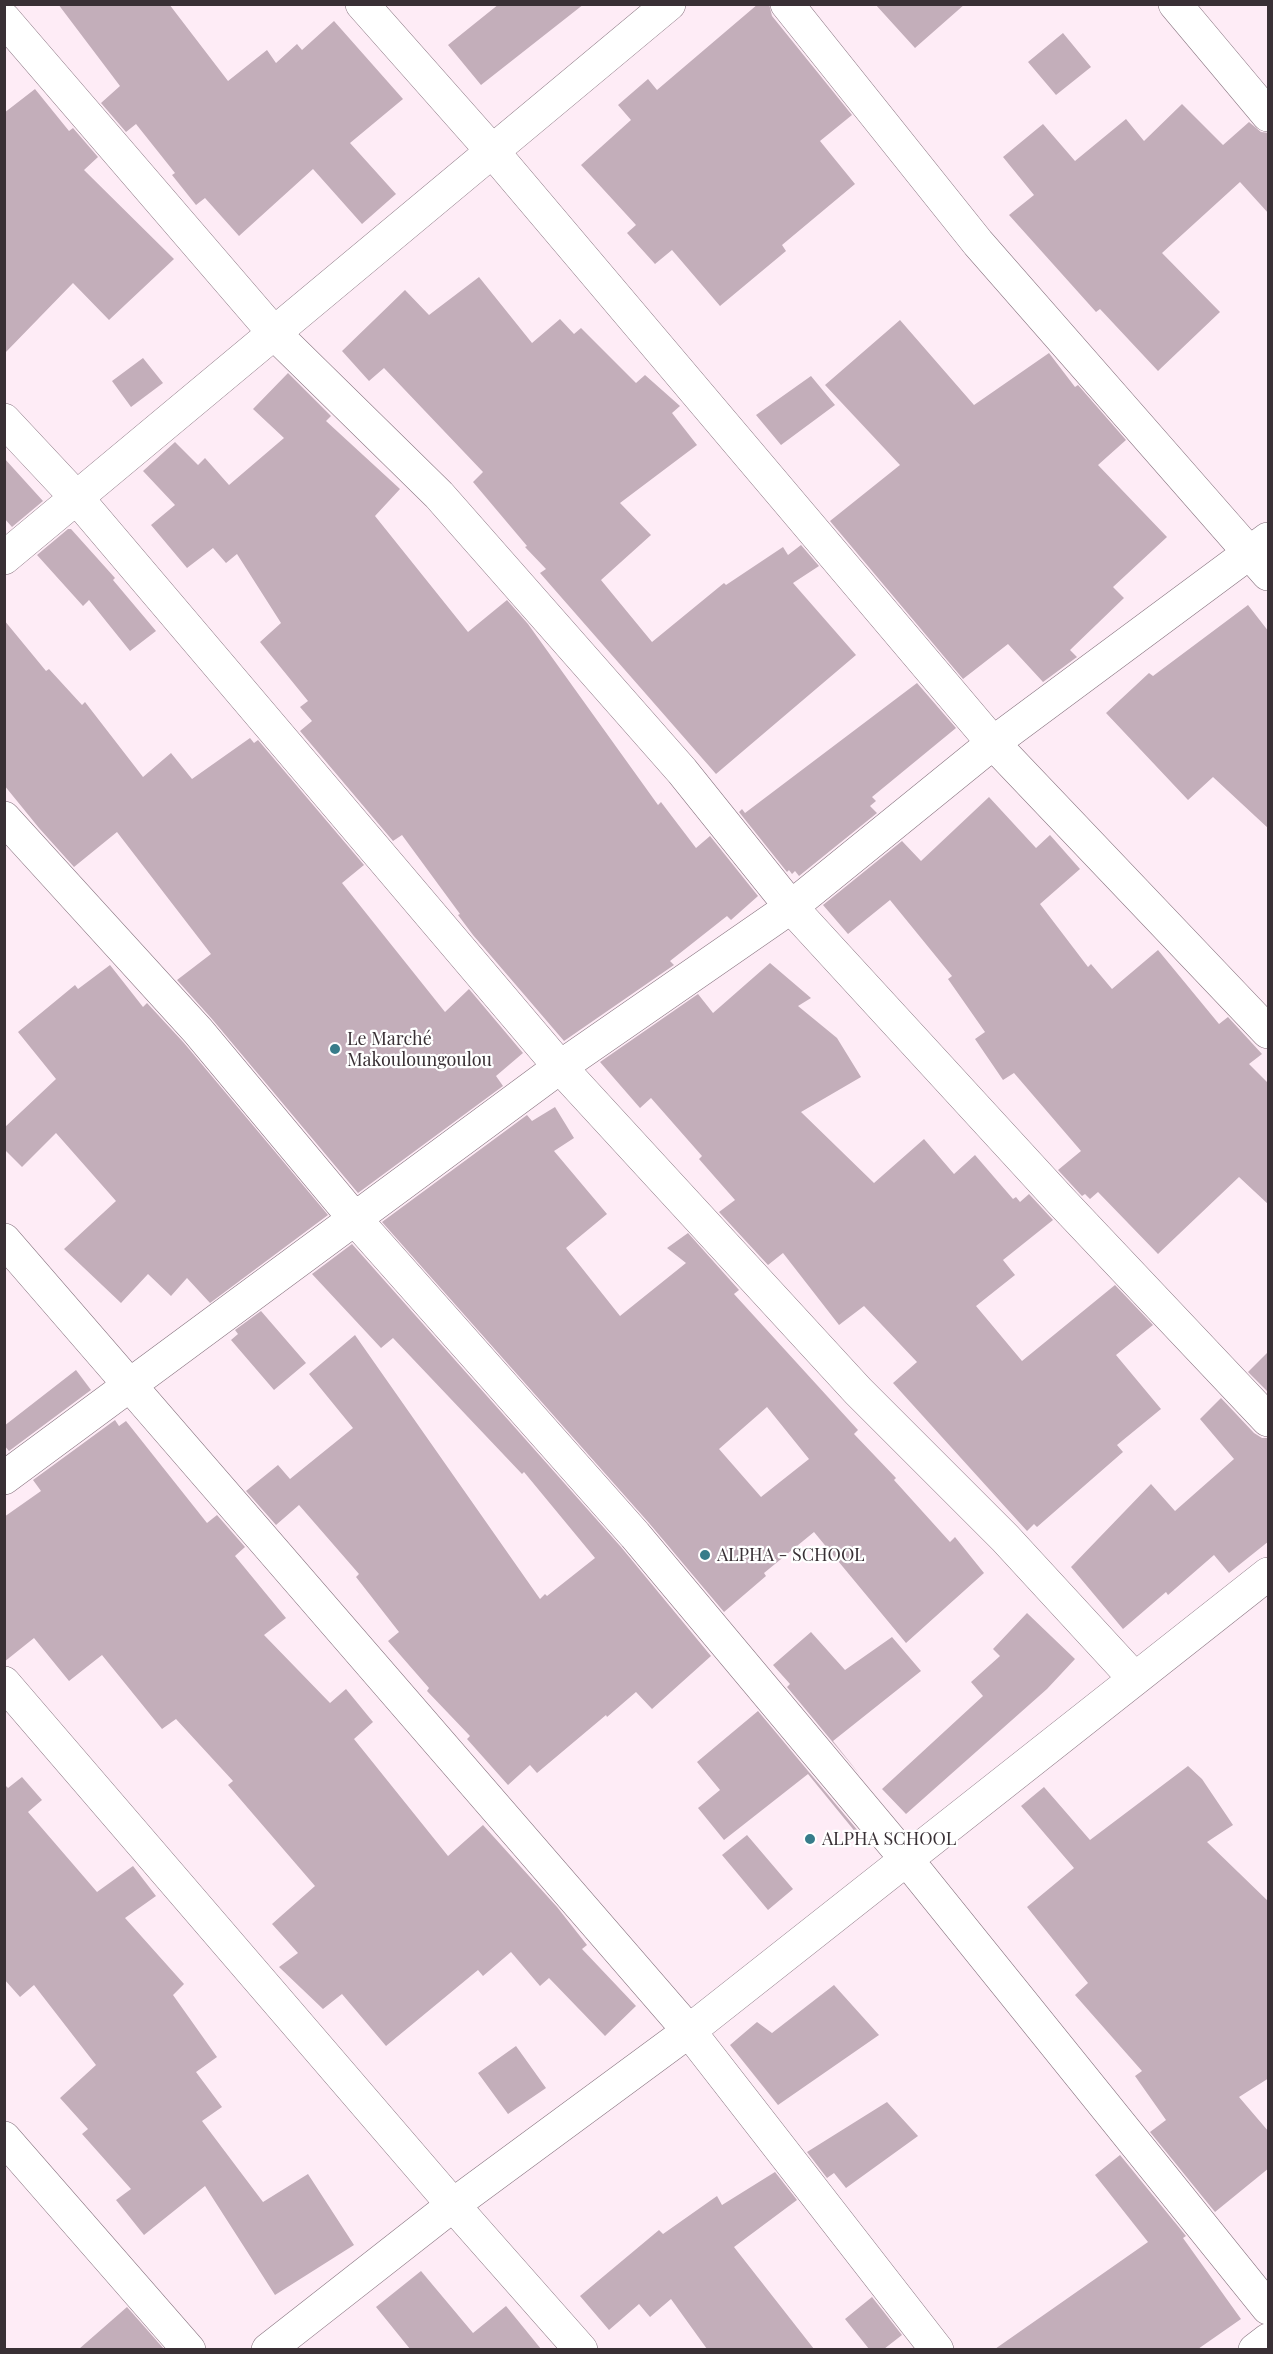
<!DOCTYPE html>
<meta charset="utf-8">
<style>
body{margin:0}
#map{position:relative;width:1273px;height:2354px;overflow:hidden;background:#feecf6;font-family:"Playfair Display",serif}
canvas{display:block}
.frame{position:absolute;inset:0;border:6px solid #393035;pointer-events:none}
</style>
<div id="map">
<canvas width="1273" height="2354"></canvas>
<div class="frame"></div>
</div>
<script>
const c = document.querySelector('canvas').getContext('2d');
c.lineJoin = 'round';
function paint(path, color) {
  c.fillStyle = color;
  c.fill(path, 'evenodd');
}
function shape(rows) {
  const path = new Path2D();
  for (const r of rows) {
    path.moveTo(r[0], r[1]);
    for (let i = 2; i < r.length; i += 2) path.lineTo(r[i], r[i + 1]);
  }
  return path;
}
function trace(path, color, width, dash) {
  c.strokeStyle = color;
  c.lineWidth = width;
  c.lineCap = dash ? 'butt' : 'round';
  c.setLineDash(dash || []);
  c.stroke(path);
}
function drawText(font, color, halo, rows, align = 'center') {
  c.font = font + ' "Playfair Display",serif';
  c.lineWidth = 4.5;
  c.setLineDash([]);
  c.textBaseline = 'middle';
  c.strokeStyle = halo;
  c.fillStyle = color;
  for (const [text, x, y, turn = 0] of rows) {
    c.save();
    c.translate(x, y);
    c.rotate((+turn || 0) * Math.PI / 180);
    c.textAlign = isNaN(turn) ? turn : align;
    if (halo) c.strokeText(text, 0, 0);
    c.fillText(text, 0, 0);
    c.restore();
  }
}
paint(shape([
 [58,4,169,4,228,81,267,50,276,63,297,44,302,50,334,21,403,99,350,143,396,194,362,224,313,169,239,236,205,198,196,205,172,175,175,173,136,124,126,132,101,103,120,86],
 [499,4,584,4,481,85,448,45],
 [758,4,769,4,772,16,852,115,820,141,855,184,782,245,786,251,720,306,672,250,655,264,627,233,636,225,581,165,631,120,618,105,648,79,657,90],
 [875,4,965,4,915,48],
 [1063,33,1091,67,1056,95,1028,62],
 [35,89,69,131,73,128,98,157,84,170,174,259,109,320,73,283,4,354,4,113],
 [1182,104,1223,145,1249,122,1261,132,1269,133,1269,214,1240,182,1162,253,1220,312,1158,371,1100,309,1096,312,1009,215,1034,195,1003,157,1043,124,1075,161,1126,119,1144,141],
 [479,277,532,343,560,319,574,334,581,328,636,383,645,375,680,406,672,413,697,445,620,503,651,535,601,580,652,642,724,583,726,585,783,547,788,555,801,545,819,566,793,583,856,655,716,774,540,573,546,569,525,547,527,546,473,482,483,472,384,368,369,381,342,351,405,290,429,315],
 [900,320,974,405,1049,353,1075,387,1078,385,1126,440,1098,465,1167,537,1113,587,1124,598,1070,650,1077,657,1043,682,1008,644,963,679,830,521,900,465,825,385],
 [143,358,163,383,131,407,112,381],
 [288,373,331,416,326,421,400,489,375,516,468,632,507,600,528,624,658,805,661,802,696,848,710,836,758,896,731,920,727,916,670,961,674,965,564,1041,473,935,458,915,460,914,402,835,393,841,300,731,312,721,300,707,308,701,260,642,281,623,237,554,226,563,213,548,187,568,151,525,175,505,143,471,175,442,198,465,205,458,229,485,284,438,253,409],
 [811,376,835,405,781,445,756,415],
 [4,458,43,501,12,527,4,518],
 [68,529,71,529,115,578,113,580,156,631,130,651,89,600,83,606,37,555],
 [1248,605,1269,632,1269,829,1213,777,1188,800,1106,713,1149,673,1153,676],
 [4,620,46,671,49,669,82,705,85,702,143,777,171,753,192,779,250,738,254,743,258,740,364,865,342,883,445,1012,469,989,523,1053,496,1076,503,1086,358,1193,212,1019,177,980,211,954,117,832,74,867,39,828,4,785],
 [917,683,956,728,872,797,876,801,870,806,877,813,799,876,795,871,792,874,789,870,787,872,739,812,742,809,745,813],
 [989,797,1036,848,1050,835,1080,869,1040,904,1088,967,1091,964,1112,989,1158,950,1219,1024,1228,1017,1262,1054,1249,1064,1269,1084,1269,1205,1239,1177,1158,1254,1098,1192,1090,1199,1085,1194,1082,1196,1058,1170,1081,1151,1014,1073,1003,1080,975,1039,985,1032,948,979,952,976,890,900,848,934,823,905,902,841,921,861],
 [770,963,811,998,798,1006,837,1038,861,1077,801,1112,874,1183,924,1139,954,1174,975,1155,1013,1199,1016,1197,1020,1202,1029,1194,1053,1220,1003,1260,1015,1275,976,1306,1022,1361,1115,1285,1153,1325,1116,1355,1161,1409,1117,1445,1123,1452,1037,1527,1034,1524,1027,1531,893,1383,917,1362,864,1306,839,1325,783,1253,768,1265,719,1212,735,1200,699,1159,702,1156,651,1098,640,1108,600,1062,698,994,713,1013],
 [110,965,143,1007,147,1003,184,1043,328,1215,210,1303,187,1278,171,1296,148,1274,121,1303,64,1249,116,1201,56,1133,22,1167,4,1149,4,1128,56,1079,18,1032,75,985,78,989],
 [555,1107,574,1138,554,1151,607,1214,566,1248,620,1316,686,1263,667,1248,688,1233,739,1290,734,1294,858,1430,854,1434,896,1478,894,1480,950,1542,955,1537,984,1573,906,1643,814,1532,764,1573,766,1576,724,1612,649,1523,382,1222,527,1115,532,1121],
 [767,1407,809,1459,761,1497,719,1449],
 [352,1244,621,1547,711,1656,652,1709,636,1692,607,1717,606,1715,537,1773,530,1765,508,1785,467,1739,470,1736,427,1691,429,1688,388,1641,399,1632,356,1577,359,1574,299,1505,276,1525,246,1491,278,1465,290,1479,353,1428,309,1374,355,1335,540,1599,545,1594,547,1596,595,1558,524,1472,522,1474,393,1338,381,1348,312,1274],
 [261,1311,306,1363,274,1390,231,1340,238,1334,235,1330],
 [1269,1351,1269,1393,1248,1372],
 [76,1370,91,1390,9,1451,4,1445,4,1426],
 [1221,1398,1254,1433,1262,1438,1269,1438,1269,1541,1229,1573,1214,1555,1168,1595,1166,1592,1123,1629,1071,1567,1151,1484,1175,1511,1234,1459,1200,1419],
 [115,1420,119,1426,126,1421,207,1523,217,1515,245,1547,235,1556,286,1618,264,1635,330,1703,346,1689,373,1722,354,1739,448,1856,483,1825,557,1907,587,1945,582,1949,636,2006,605,2036,549,1978,540,1986,511,1952,483,1976,478,1970,386,2046,342,1994,323,2009,279,1967,298,1953,272,1924,315,1886,228,1785,233,1781,176,1719,162,1729,102,1655,69,1681,34,1638,4,1662,4,1517,41,1491,33,1480],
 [1027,1613,1075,1659,1047,1689,906,1814,882,1789,983,1696,971,1682,1000,1656,993,1649],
 [811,1632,845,1670,892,1637,921,1671,833,1741,860,1775,787,1687,790,1684,773,1665],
 [758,1711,859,1832,857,1834,808,1774,724,1840,698,1808,720,1790,697,1762],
 [1188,1766,1202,1779,1233,1825,1207,1842,1269,1902,1269,2078,1239,2097,1269,2132,1269,2168,1215,2212,1150,2132,1166,2120,1135,2076,1142,2071,1075,1995,1088,1983,1027,1907,1074,1868,1021,1806,1044,1787,1090,1840],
 [22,1777,42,1800,28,1812,97,1892,133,1866,156,1896,125,1918,184,1984,173,1995,217,2057,196,2072,222,2107,202,2121,263,2202,308,2174,354,2245,275,2295,205,2186,144,2235,116,2200,131,2189,82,2134,88,2129,60,2098,96,2065,34,1985,20,1997,4,1979,4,1784,8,1788],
 [747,1835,793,1889,768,1910,722,1855],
 [834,1985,879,2035,778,2105,730,2045,757,2022,772,2033],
 [516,2046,546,2088,508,2114,478,2073],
 [887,2102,918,2136,846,2188,834,2173,827,2178,807,2152],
 [1120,2155,1186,2236,1183,2238,1241,2319,1198,2349,995,2349,1148,2242,1095,2175],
 [775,2172,797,2200,734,2247,814,2349,707,2349,671,2299,650,2317,639,2304,609,2330,580,2296,659,2230,663,2234,717,2196,722,2205],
 [421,2271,473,2333,506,2306,541,2349,410,2349,376,2307],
 [872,2297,902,2335,884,2349,869,2349,845,2319],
 [127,2307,164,2349,79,2349]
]), '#c3aeba');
const minor = shape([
 [362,4,493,152,993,743,1268,1032],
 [787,4,978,243,1268,574],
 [1175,4,1268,115],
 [4,19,275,334,439,495,682,771,791,907,1061,1201,1268,1420],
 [4,420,76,497,560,1067,858,1391,1005,1538,1134,1678],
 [4,558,669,4],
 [4,818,198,1031,355,1219,635,1535,907,1860,1268,2308],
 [4,1240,689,2031,937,2350],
 [4,1478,560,1067,791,907,993,743,1268,539],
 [4,1683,453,2205,581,2350],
 [4,2138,189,2350],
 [268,2350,453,2205,689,2031,1268,1574],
 [1255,2350,1268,2340]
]);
trace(minor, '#897581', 34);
trace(minor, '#fff', 33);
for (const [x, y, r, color] of [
 [335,1049,6,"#377c8a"],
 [705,1555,6,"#377c8a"],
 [810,1839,6,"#377c8a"]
]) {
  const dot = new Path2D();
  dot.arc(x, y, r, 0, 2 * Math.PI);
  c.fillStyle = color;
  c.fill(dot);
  trace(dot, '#fff', 2);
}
drawText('18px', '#393035', '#fff', [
 ["Le Marché",347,1039],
 ["Makouloungoulou",347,1060],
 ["ALPHA - SCHOOL",717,1555],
 ["ALPHA SCHOOL",822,1839]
], 'left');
</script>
